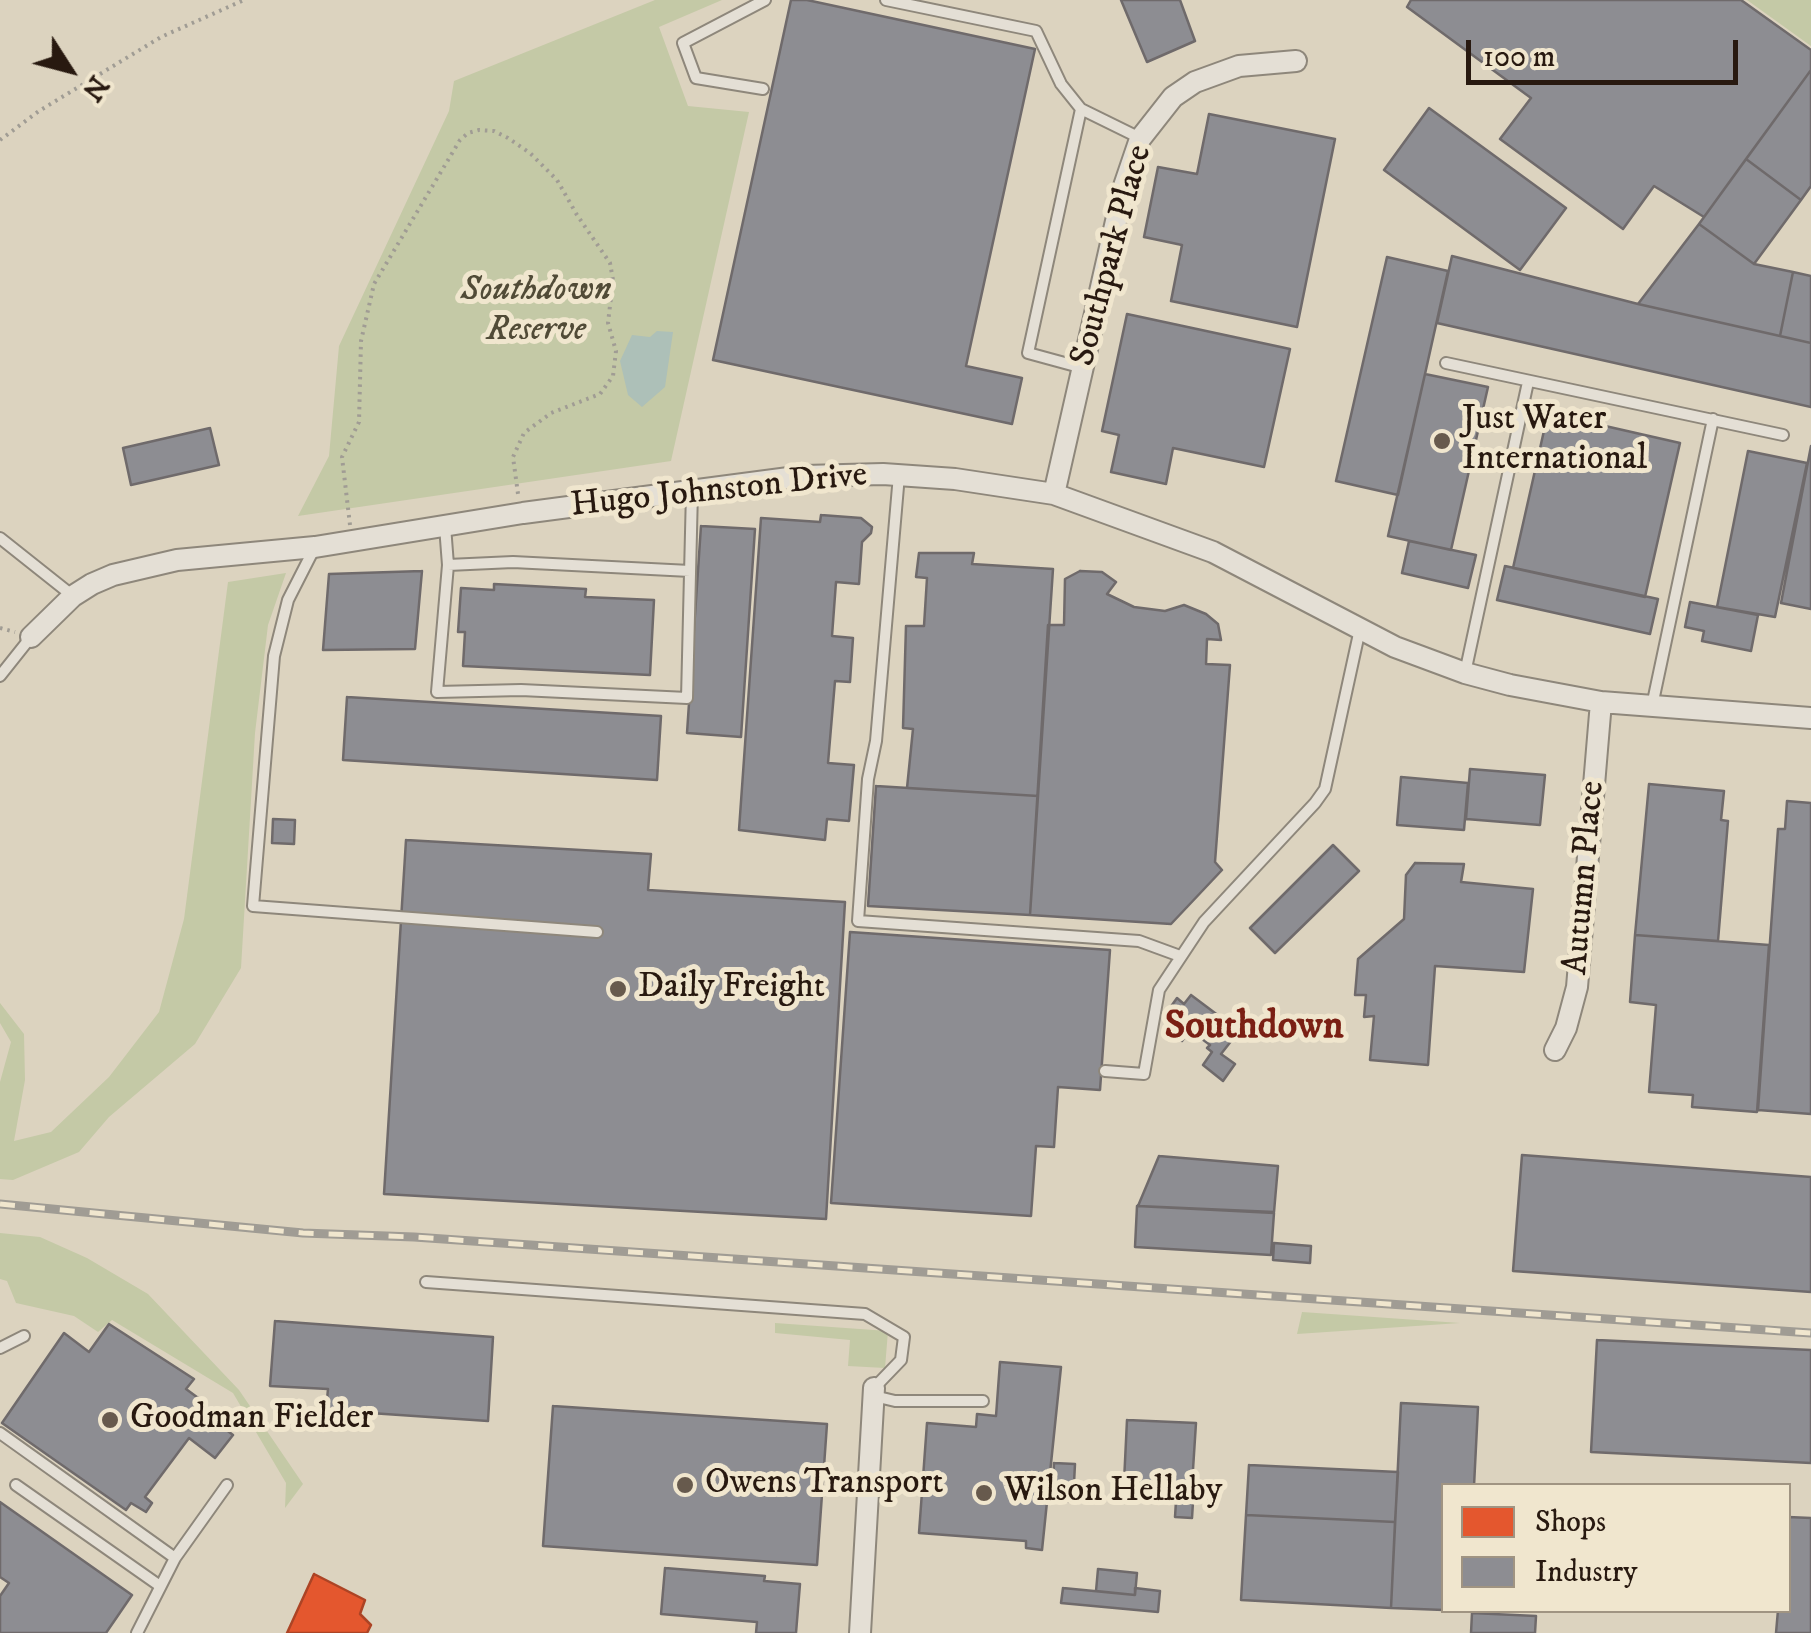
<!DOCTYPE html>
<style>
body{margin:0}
#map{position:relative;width:1811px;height:1633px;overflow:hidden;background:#dcd3bf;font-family:"IM FELL DW Pica",serif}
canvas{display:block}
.legend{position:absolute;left:1441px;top:1483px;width:350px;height:130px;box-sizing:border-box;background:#f0e6ce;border:2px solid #a09482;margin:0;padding:12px 18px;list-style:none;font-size:30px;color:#281910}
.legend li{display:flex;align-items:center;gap:20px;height:50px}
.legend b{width:50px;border:2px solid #a09482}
.north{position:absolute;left:20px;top:20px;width:100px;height:100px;-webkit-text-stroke:8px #f0e6ce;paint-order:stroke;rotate:126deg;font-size:28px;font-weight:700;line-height:40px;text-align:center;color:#281910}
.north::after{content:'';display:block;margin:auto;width:35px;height:45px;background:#281910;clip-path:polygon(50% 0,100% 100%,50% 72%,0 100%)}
.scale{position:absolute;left:1466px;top:40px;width:272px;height:45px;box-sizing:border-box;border:5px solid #281910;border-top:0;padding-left:12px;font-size:30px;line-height:35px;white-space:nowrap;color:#281910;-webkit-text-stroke:8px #f0e6ce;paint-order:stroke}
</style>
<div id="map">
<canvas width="1811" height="1633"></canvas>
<ul class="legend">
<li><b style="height:28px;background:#e4572e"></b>Shops</li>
<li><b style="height:28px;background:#8d8d92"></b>Industry</li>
</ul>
<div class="north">N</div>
<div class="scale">100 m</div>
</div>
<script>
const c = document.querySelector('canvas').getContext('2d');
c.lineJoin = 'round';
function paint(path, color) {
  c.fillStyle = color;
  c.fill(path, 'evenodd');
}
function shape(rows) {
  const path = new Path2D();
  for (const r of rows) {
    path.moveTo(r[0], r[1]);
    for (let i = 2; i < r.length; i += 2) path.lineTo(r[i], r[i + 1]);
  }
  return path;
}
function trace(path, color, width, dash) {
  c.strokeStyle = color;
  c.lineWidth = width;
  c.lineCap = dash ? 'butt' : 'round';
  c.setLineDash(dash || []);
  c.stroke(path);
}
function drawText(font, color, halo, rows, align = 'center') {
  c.font = font + ' "IM FELL DW Pica",serif';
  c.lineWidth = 10;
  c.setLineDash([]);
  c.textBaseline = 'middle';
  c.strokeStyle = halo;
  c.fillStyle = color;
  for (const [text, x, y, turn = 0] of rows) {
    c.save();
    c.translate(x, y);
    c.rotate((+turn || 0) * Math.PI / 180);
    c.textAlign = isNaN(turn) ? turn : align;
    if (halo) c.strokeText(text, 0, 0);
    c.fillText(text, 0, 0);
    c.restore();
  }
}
paint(shape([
 [655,0,722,0,659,27,688,106,749,112,671,461,298,516,329,456,339,346,449,111,454,81],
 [1747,0,1811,0,1811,46],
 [286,573,268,625,255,733,241,968,195,1044,109,1117,79,1152,13,1180,0,1179,0,1082,11,1042,0,1023,0,1003,24,1034,25,1080,14,1141,51,1132,109,1077,159,1012,184,919,228,582],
 [0,1233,40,1237,87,1258,148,1294,239,1390,303,1484,285,1508,286,1483,233,1393,112,1320,98,1332,74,1316,16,1303,7,1281,0,1279],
 [1302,1312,1460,1323,1297,1334],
 [775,1323,888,1331,885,1368,848,1366,850,1340,775,1333]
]), '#c4c9a6');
paint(shape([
 [657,331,673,332,665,387,642,407,628,395,620,361,632,335,650,337]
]), '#adc0b8');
const shops = shape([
 [314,1574,365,1600,360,1614,371,1625,367,1633,287,1633,314,1574]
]);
paint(shops, '#e4572e');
trace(shops, '#ac4425', 2.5);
const industry = shape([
 [791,0,807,0,1035,49,966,366,1022,378,1012,424,713,360,791,0],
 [1121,0,1180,0,1195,41,1147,62,1121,0],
 [1411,0,1741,0,1811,50,1811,70,1704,217,1654,186,1623,229,1500,139,1531,98,1407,7,1411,0],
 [1811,70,1811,186,1801,200,1746,159,1811,70],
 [1429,108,1566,208,1520,270,1384,170,1429,108],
 [1209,114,1335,139,1297,327,1171,301,1182,245,1144,237,1158,167,1197,174,1209,114],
 [1746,159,1801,200,1754,264,1699,224,1746,159],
 [1699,224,1754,264,1793,272,1780,336,1638,304,1699,224],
 [1452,256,1638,304,1811,343,1811,407,1437,323,1452,256],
 [1387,257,1448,271,1398,495,1336,481,1387,257],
 [1793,272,1811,276,1811,343,1780,336,1793,272],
 [1127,314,1290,349,1264,467,1173,448,1166,484,1111,472,1119,435,1102,431,1127,314],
 [1425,374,1488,387,1451,550,1388,536,1425,374],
 [1548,413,1680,443,1645,597,1513,568,1548,413],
 [210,428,219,465,131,485,123,448,210,428],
 [1811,446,1811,609,1781,603,1811,446],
 [1748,451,1807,463,1775,617,1717,607,1748,451],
 [821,515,861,518,872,527,871,533,862,542,859,584,836,582,832,636,853,638,850,682,835,681,828,763,854,765,849,821,827,819,825,840,739,830,761,518,820,522,821,515],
 [701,526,755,529,741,737,687,733,701,526],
 [1409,541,1476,555,1468,588,1402,573,1409,541],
 [919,553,974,553,972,564,1053,569,1038,796,907,788,913,729,903,728,906,626,924,626,927,578,916,577,919,553],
 [1505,566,1658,599,1650,634,1497,600,1505,566],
 [422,571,415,649,323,650,329,574,422,571],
 [1080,571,1102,572,1116,582,1107,594,1134,607,1165,611,1184,605,1206,614,1218,624,1221,640,1207,639,1206,664,1230,665,1215,862,1222,870,1171,924,1030,915,1048,625,1064,625,1065,579,1080,571],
 [494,584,586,589,585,597,654,600,650,675,463,666,465,632,458,632,461,588,494,590,494,584],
 [1690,602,1758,615,1751,651,1702,641,1704,631,1685,627,1690,602],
 [347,697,661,716,657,780,343,760,347,697],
 [1470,769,1545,775,1540,825,1466,819,1470,769],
 [1401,777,1468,783,1464,830,1397,825,1401,777],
 [1649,784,1724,791,1721,820,1728,821,1718,941,1635,935,1649,784],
 [876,786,1038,796,1030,915,868,906,876,786],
 [1787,801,1811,803,1811,1114,1758,1110,1778,829,1785,829,1787,801],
 [273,819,295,820,294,844,272,843,273,819],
 [406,840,651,854,648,890,845,902,826,1219,384,1194,406,840],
 [1333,845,1359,871,1275,953,1250,928,1333,845],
 [1415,863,1464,864,1461,882,1533,889,1524,972,1435,966,1428,1065,1370,1060,1374,1016,1364,1017,1366,995,1355,995,1358,959,1404,919,1406,875,1415,863],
 [850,932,1110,950,1100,1090,1058,1087,1054,1147,1036,1146,1031,1216,831,1203,850,932],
 [1635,935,1769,945,1757,1112,1692,1107,1693,1095,1649,1092,1656,1005,1630,1002,1635,935],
 [1191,995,1239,1031,1221,1054,1235,1064,1223,1081,1203,1065,1212,1052,1207,1048,1210,1045,1190,1030,1182,1041,1169,1031,1177,1021,1174,1018,1180,1010,1172,1005,1177,998,1184,1004,1191,995],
 [1522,1155,1811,1177,1811,1292,1513,1271,1522,1155],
 [1159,1156,1278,1166,1274,1212,1138,1206,1159,1156],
 [1137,1206,1274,1213,1271,1255,1135,1247,1137,1206],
 [1274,1243,1311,1246,1310,1263,1273,1260,1274,1243],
 [275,1321,493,1337,488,1421,326,1410,328,1389,270,1386,275,1321],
 [109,1324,194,1379,186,1389,205,1403,202,1407,219,1418,216,1422,233,1435,215,1458,189,1438,145,1497,152,1503,146,1512,131,1503,126,1510,2,1423,64,1333,89,1352,109,1324],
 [1597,1340,1811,1350,1811,1463,1591,1452,1597,1340],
 [1000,1362,1061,1367,1042,1550,1026,1548,1026,1541,919,1533,927,1423,976,1427,977,1414,996,1416,1000,1362],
 [1401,1403,1478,1407,1474,1486,1444,1486,1444,1610,1391,1608,1401,1403],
 [553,1406,827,1424,817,1565,543,1546,553,1406],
 [1127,1420,1196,1423,1192,1485,1124,1482,1127,1420],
 [1054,1463,1075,1464,1073,1502,1052,1501,1054,1463],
 [1249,1465,1398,1472,1395,1522,1246,1515,1249,1465],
 [1176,1501,1193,1502,1192,1518,1175,1517,1176,1501],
 [0,1502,132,1595,106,1633,0,1633,0,1596,9,1583,0,1577,0,1502],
 [1246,1515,1395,1522,1391,1608,1241,1600,1246,1515],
 [1788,1517,1811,1518,1811,1633,1776,1633,1778,1610,1788,1610,1788,1517],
 [665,1568,765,1576,764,1581,800,1584,796,1633,756,1633,757,1622,661,1614,665,1568],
 [1098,1569,1137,1573,1135,1595,1096,1591,1098,1569],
 [1063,1588,1135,1595,1135,1588,1160,1591,1158,1612,1061,1603,1063,1588],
 [1472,1613,1536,1616,1535,1633,1471,1633,1472,1613]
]);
paint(industry, '#8d8d92');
trace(industry, '#6f6a6b', 2.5);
const service = shape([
 [886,0,1036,31,1061,84,1081,109,1140,138],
 [763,89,696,78,683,43,765,0],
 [1081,109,1028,353,1083,368],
 [1446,363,1783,435],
 [899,475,876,741,868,779,858,921,1139,941,1180,956],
 [445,526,448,565,437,692,521,690,687,698,692,491],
 [0,538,73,596],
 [315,547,288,600,274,656,253,906,597,932],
 [448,565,513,562,690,571],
 [1465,673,1528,382],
 [0,676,31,637],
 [1652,706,1713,419],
 [1105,1071,1144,1074,1159,990,1204,922,1315,803,1325,789,1360,629],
 [426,1282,865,1314,904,1337,901,1360,874,1388],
 [0,1348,24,1336],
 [874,1396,895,1401,983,1401],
 [0,1433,175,1558],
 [16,1485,160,1586],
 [137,1633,175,1558,227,1485]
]);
const minor = shape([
 [1054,494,1124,186,1140,139,1173,97,1195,82,1239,66,1296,61],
 [31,637,73,596,92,584,113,575,177,560,315,547,523,513,804,476,883,474,955,479,1054,494,1213,552,1395,647,1465,673,1510,685,1601,702,1811,718],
 [1555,1050,1566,1028,1577,987,1601,702],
 [860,1633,874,1388]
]);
trace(service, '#8e877b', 14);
trace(minor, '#8e877b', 24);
trace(shape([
 [0,140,39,111,161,37,244,0],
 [350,525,342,457,359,422,361,341,374,284,460,140,468,133,479,130,494,131,508,138,530,153,557,180,577,215,610,263,613,280,608,323,616,351,613,376,600,394,551,413,524,433,513,457,518,494],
 [0,628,15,632]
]), '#a09c94', 4, [2.5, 5]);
trace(service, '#e4dfd5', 10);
trace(minor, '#e4dfd5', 20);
const rail = shape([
 [0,1204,303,1233,414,1237,1811,1333]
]);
trace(rail, '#a09c94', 9);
trace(rail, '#f0e6ce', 5, [15]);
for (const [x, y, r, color] of [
 [1442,441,10,"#675a4d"],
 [618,989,10,"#675a4d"],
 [110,1420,10,"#675a4d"],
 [685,1485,10,"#675a4d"],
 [984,1493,10,"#675a4d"]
]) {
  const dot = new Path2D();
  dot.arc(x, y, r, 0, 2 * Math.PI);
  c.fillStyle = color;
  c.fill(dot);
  trace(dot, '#f0e6ce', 4);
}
drawText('35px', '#281910', '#f0e6ce', [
 ["Southpark Place",1113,256,-75],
 ["Hugo Johnston Drive",719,492,-6],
 ["Autumn Place",1586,878,-85]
]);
drawText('italic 35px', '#514b37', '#f0e6ce', [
 ["Southdown",536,292],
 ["Reserve",536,332]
]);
drawText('35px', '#281910', '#f0e6ce', [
 ["Just Water",1462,421],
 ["International",1462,461],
 ["Daily Freight",638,989],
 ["Goodman Fielder",130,1420],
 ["Owens Transport",705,1485],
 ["Wilson Hellaby",1004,1493]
], 'left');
drawText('bold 40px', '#7a1f14', '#f0e6ce', [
 ["Southdown",1254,1029]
]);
</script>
